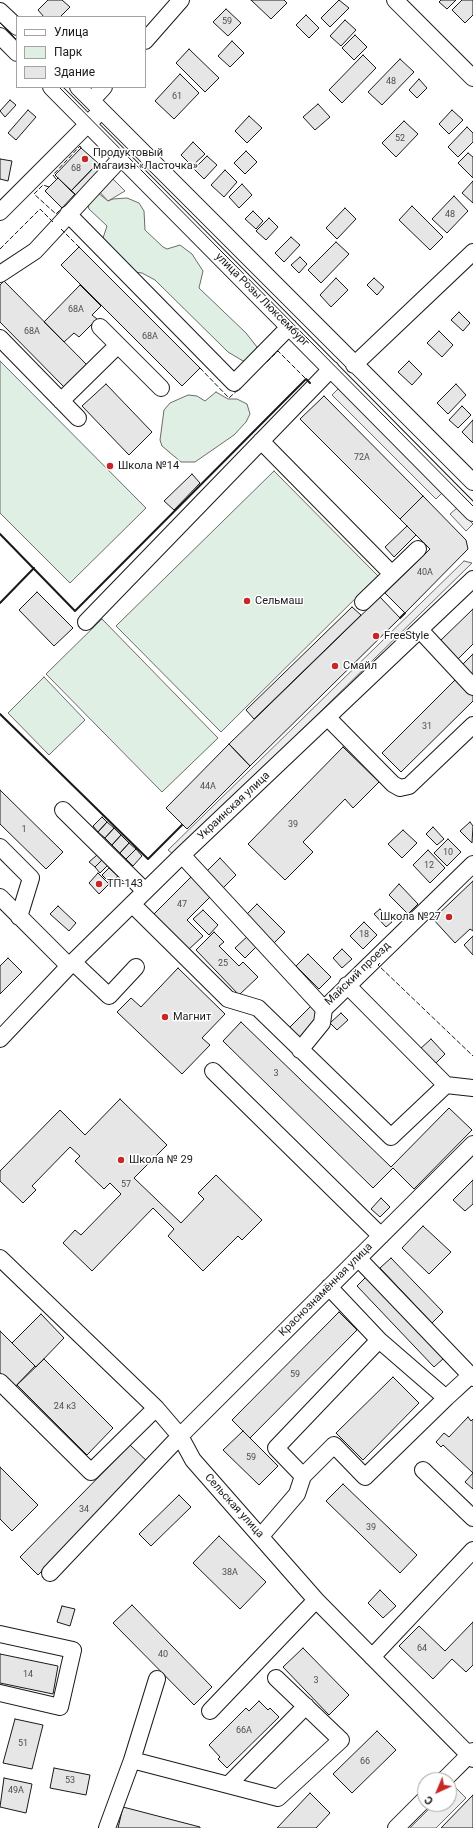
<!DOCTYPE html>
<meta charset="utf-8">
<style>
body{margin:0}
#map{position:relative;width:473px;height:1828px;overflow:hidden;background:#fff;font-family:Roboto,sans-serif}
canvas{display:block}
.legend{position:absolute;left:16px;top:16px;width:130px;height:72px;box-sizing:border-box;background:#fff;border:1px solid #a3a3a3;margin:0;padding:5px 7px;list-style:none;font-size:12px;color:#1a1a1a}
.legend li{display:flex;align-items:center;gap:8px;height:20px}
.legend b{width:20px;border:1px solid #a3a3a3}
.north{position:absolute;left:417px;top:1772px;width:40px;height:40px;box-sizing:border-box;background:#fff;border:1px solid #a3a3a3;border-radius:50%;rotate:224deg;font-size:11px;font-weight:700;line-height:16px;text-align:center;color:#1a1a1a}
.north::after{content:'';display:block;margin:auto;width:14px;height:18px;background:#c62828;clip-path:polygon(50% 0,100% 100%,50% 72%,0 100%)}
</style>
<div id="map">
<canvas width="473" height="1828"></canvas>
<ul class="legend">
<li><b style="height:5px;background:#fff"></b>Улица</li>
<li><b style="height:11px;background:#e0efe3"></b>Парк</li>
<li><b style="height:11px;background:#e6e6e6"></b>Здание</li>
</ul>
<div class="north">С</div>
</div>
<script>
const c = document.querySelector('canvas').getContext('2d');
c.lineJoin = 'round';
function paint(path, color) {
  c.fillStyle = color;
  c.fill(path, 'evenodd');
}
function shape(rows) {
  const path = new Path2D();
  for (const r of rows) {
    path.moveTo(r[0], r[1]);
    for (let i = 2; i < r.length; i += 2) path.lineTo(r[i], r[i + 1]);
  }
  return path;
}
function trace(path, color, width, dash) {
  c.strokeStyle = color;
  c.lineWidth = width;
  c.lineCap = dash ? 'butt' : 'round';
  c.setLineDash(dash || []);
  c.stroke(path);
}
function drawText(font, color, halo, rows, align = 'center') {
  c.font = font + ' Roboto,sans-serif';
  c.lineWidth = 3;
  c.setLineDash([]);
  c.textBaseline = 'middle';
  c.strokeStyle = halo;
  c.fillStyle = color;
  for (const [text, x, y, turn = 0] of rows) {
    c.save();
    c.translate(x, y);
    c.rotate((+turn || 0) * Math.PI / 180);
    c.textAlign = isNaN(turn) ? turn : align;
    if (halo) c.strokeText(text, 0, 0);
    c.fillText(text, 0, 0);
    c.restore();
  }
}
const green = shape([
 [97,192,108,201,113,199,127,198,139,203,144,211,145,230,163,247,167,249,180,245,192,254,203,271,199,288,246,333,257,347,252,359,243,361,228,352,155,280,142,273,127,271,113,257,103,238,107,226,89,209,87,202,97,192],
 [0,361,146,508,70,583,0,513,0,361],
 [216,392,228,399,237,399,247,404,250,414,246,422,234,435,195,462,181,462,162,446,160,440,164,410,170,403,188,395,197,396,205,401,216,392],
 [274,471,378,576,221,732,116,626,274,471],
 [102,619,218,738,162,792,46,674,102,619],
 [44,677,85,720,49,755,8,713,44,677]
]);
paint(green, '#e0efe3');
trace(green, '#6a6a6a', 1);
const parking = shape([
 [110,176,125,191,108,201,97,189,110,176],
 [339,388,442,493,436,499,332,395,339,388],
 [457,508,473,524,466,531,450,514,457,508],
 [464,561,472,563,174,855,168,850,464,561],
 [453,1785,466,1798,436,1828,410,1828,434,1804,449,1804,449,1789,453,1785]
]);
paint(parking, '#ededed');
trace(parking, '#6a6a6a', 1);
const building = shape([
 [48,0,62,0,70,7,60,17,44,17,38,10,48,0],
 [251,0,284,0,287,3,271,19,251,0],
 [339,0,349,8,330,27,321,18,339,0],
 [441,0,456,0,447,9,439,2,441,0],
 [462,0,473,0,473,15,465,23,452,10,462,0],
 [226,9,241,23,228,36,213,22,226,9],
 [306,15,319,28,309,38,296,25,306,15],
 [345,20,356,30,341,46,330,36,345,20],
 [355,35,367,47,354,60,342,48,355,35],
 [232,41,244,53,230,67,218,56,232,41],
 [189,49,219,78,205,92,176,63,189,49],
 [363,55,376,68,342,103,329,90,363,55],
 [400,59,414,72,382,105,368,92,400,59],
 [180,74,199,93,174,119,155,101,180,74],
 [419,79,427,88,417,98,409,90,419,79],
 [10,100,16,105,5,117,0,111,10,100],
 [318,104,330,117,315,130,303,117,318,104],
 [28,110,36,117,16,140,8,133,28,110],
 [452,110,463,120,449,134,439,124,452,110],
 [249,116,262,128,247,143,235,131,249,116],
 [404,121,418,134,396,157,382,143,404,121],
 [467,127,473,133,473,142,458,157,448,147,467,127],
 [193,142,205,154,192,166,181,155,193,142],
 [81,148,98,163,71,191,55,175,81,148],
 [246,151,257,162,245,174,234,163,246,151],
 [468,153,473,157,473,178,458,163,468,153],
 [207,156,217,165,204,179,194,169,207,156],
 [0,159,12,161,8,181,0,179,0,159],
 [98,163,103,168,77,196,71,191,98,163],
 [225,170,237,182,224,197,211,185,225,170],
 [58,178,75,194,62,208,45,191,58,178],
 [473,181,473,203,462,193,473,181],
 [242,184,252,195,239,208,229,197,242,184],
 [454,196,468,211,447,233,432,219,454,196],
 [412,206,443,237,430,250,399,220,412,206],
 [345,208,356,219,337,239,326,228,345,208],
 [253,211,263,221,256,229,245,219,253,211],
 [269,218,278,227,266,240,256,231,269,218],
 [291,237,300,245,284,262,275,253,291,237],
 [336,242,349,254,321,283,308,270,336,242],
 [79,247,200,368,182,386,61,265,79,247],
 [300,257,307,264,299,273,291,265,300,257],
 [336,278,348,290,331,307,320,295,336,278],
 [374,278,384,287,377,295,367,285,374,278],
 [4,281,89,367,66,389,0,322,0,285,4,281],
 [80,285,101,306,92,315,97,319,79,337,74,333,64,342,44,322,80,285],
 [459,312,470,323,463,331,451,320,459,312],
 [439,331,453,345,442,357,427,343,439,331],
 [409,361,422,374,412,385,398,372,409,361],
 [106,384,152,432,129,455,82,406,106,384],
 [456,384,466,395,448,414,437,403,456,384],
 [324,396,423,496,400,519,300,419,324,396],
 [462,406,471,415,458,428,449,420,462,406],
 [473,420,473,443,462,432,473,420],
 [192,474,200,483,174,510,164,501,192,474],
 [423,496,466,540,468,549,405,613,385,593,430,549,400,519,423,496],
 [407,526,416,535,394,557,385,547,407,526],
 [37,592,73,628,54,646,19,610,37,592],
 [380,597,400,618,250,766,229,744,380,597],
 [352,607,361,615,254,719,246,710,352,607],
 [473,609,473,644,458,659,440,641,473,609],
 [473,654,473,676,462,665,473,654],
 [459,676,473,690,473,701,401,772,382,753,459,676],
 [229,744,250,766,187,829,166,808,229,744],
 [343,747,379,782,353,808,345,799,303,842,313,852,285,880,248,844,343,747],
 [0,790,63,852,46,869,0,824,0,790],
 [102,817,107,822,98,832,93,826,102,817],
 [107,822,114,828,105,838,98,832,107,822],
 [470,822,473,826,472,843,460,831,470,822],
 [433,827,444,839,437,845,426,834,433,827],
 [114,828,121,835,112,845,105,838,114,828],
 [403,830,417,843,402,858,388,844,403,830],
 [121,835,129,843,120,853,112,845,121,835],
 [448,839,461,852,447,866,434,853,448,839],
 [129,843,136,849,126,859,120,853,129,843],
 [136,849,142,856,133,866,126,859,136,849],
 [428,850,445,868,430,883,413,865,428,850],
 [97,855,102,860,95,867,89,862,97,855],
 [220,858,236,875,221,890,205,873,220,858],
 [102,860,108,865,100,873,95,867,102,860],
 [109,868,118,876,110,883,102,875,109,868],
 [98,873,109,884,99,894,89,883,98,873],
 [194,874,213,894,187,920,203,936,186,952,151,917,194,874],
 [473,881,473,931,470,929,455,943,433,919,473,881],
 [399,884,418,904,408,914,389,895,399,884],
 [257,904,285,932,273,944,245,916,257,904],
 [58,906,76,923,69,931,50,914,58,906],
 [380,909,392,922,386,927,374,914,380,909],
 [203,910,218,925,209,935,193,919,203,910],
 [364,922,377,935,363,949,350,936,364,922],
 [214,932,224,942,219,946,239,966,243,962,258,977,239,995,196,950,214,932],
 [249,935,258,945,245,958,235,948,249,935],
 [473,936,473,955,464,945,473,936],
 [342,949,352,959,342,968,333,958,342,949],
 [308,954,331,977,319,989,296,966,308,954],
 [8,958,22,972,0,994,0,966,8,958],
 [178,968,225,1014,202,1038,210,1045,182,1074,117,1012,131,998,141,1007,178,968],
 [311,1006,321,1017,296,1041,286,1031,311,1006],
 [341,1013,348,1020,337,1030,330,1023,341,1013],
 [241,1022,391,1167,449,1108,472,1130,414,1189,393,1168,373,1188,223,1041,241,1022],
 [431,1039,445,1054,435,1064,420,1049,431,1039],
 [120,1099,167,1145,134,1178,181,1223,204,1199,198,1193,216,1175,262,1220,242,1240,238,1236,203,1271,168,1236,174,1229,153,1208,92,1271,63,1243,75,1230,81,1235,121,1194,110,1183,104,1189,75,1161,80,1156,70,1147,32,1186,36,1190,23,1203,0,1181,0,1171,60,1110,85,1135,120,1099],
 [473,1180,473,1204,465,1211,453,1200,473,1180],
 [381,1198,390,1207,380,1217,371,1209,381,1198],
 [423,1226,451,1252,429,1274,402,1248,423,1226],
 [391,1258,443,1312,432,1323,380,1268,391,1258],
 [367,1276,444,1358,434,1367,357,1286,367,1276],
 [339,1312,357,1330,250,1438,232,1420,339,1312],
 [41,1314,64,1338,36,1367,12,1343,41,1314],
 [0,1331,35,1366,9,1393,0,1383,0,1331],
 [44,1359,113,1428,87,1455,17,1385,44,1359],
 [393,1377,419,1403,363,1460,336,1433,393,1377],
 [468,1417,471,1421,473,1419,473,1473,443,1445,441,1447,436,1442,444,1433,449,1437,468,1417],
 [243,1431,278,1466,259,1485,223,1450,243,1431],
 [130,1445,149,1463,38,1575,20,1557,130,1445],
 [0,1467,38,1505,12,1531,0,1519,0,1467],
 [473,1473,473,1489,465,1482,473,1473],
 [343,1484,417,1555,400,1573,326,1501,343,1484],
 [179,1495,191,1507,151,1546,139,1534,179,1495],
 [219,1536,266,1582,240,1609,193,1563,219,1536],
 [380,1590,396,1606,383,1618,368,1603,380,1590],
 [132,1605,212,1687,194,1705,113,1623,132,1605],
 [62,1606,75,1609,70,1626,57,1622,62,1606],
 [473,1622,473,1665,466,1672,452,1659,433,1679,399,1646,419,1626,445,1651,473,1622],
 [303,1648,349,1695,329,1715,283,1667,303,1648],
 [0,1654,58,1666,53,1694,0,1683,0,1654],
 [259,1701,268,1710,270,1708,279,1717,227,1768,218,1759,220,1757,209,1745,246,1708,249,1711,259,1701],
 [15,1719,43,1725,32,1769,3,1763,15,1719],
 [377,1731,396,1750,352,1793,333,1774,377,1731],
 [54,1768,90,1775,86,1795,50,1788,54,1768],
 [4,1778,32,1784,26,1813,0,1807,4,1778],
 [310,1793,330,1813,316,1828,277,1828,310,1793],
 [473,1795,473,1828,441,1828,473,1795],
 [123,1807,200,1827,200,1828,118,1828,123,1807]
]);
paint(building, '#e6e6e6');
trace(building, '#1a1a1a', 1);
const minor = shape([
 [395,0,473,78],
 [0,11,17,27],
 [0,36,17,53],
 [145,41,181,0],
 [51,87,473,513],
 [78,87,473,482],
 [92,100,104,87],
 [0,212,95,117],
 [68,214,234,383,289,327],
 [0,274,35,251,121,158],
 [100,327,161,388],
 [0,338,78,418],
 [354,365,473,252],
 [61,401,118,345],
 [261,441,392,574],
 [363,602,418,549],
 [86,622,331,369],
 [420,630,473,687],
 [328,718,393,784,400,788,409,786,473,725],
 [63,810,145,891],
 [0,847,31,878,19,917],
 [182,855,324,1009,473,864],
 [0,897,69,966],
 [132,904,228,999,258,1008,391,1137,446,1085,473,1088],
 [73,962,109,996,136,967],
 [347,985,446,1085],
 [0,1039,69,966,182,855,473,579],
 [300,1050,322,1023,324,1009],
 [213,1071,381,1236],
 [0,1258,156,1408,180,1436,193,1460,316,1600,473,1759],
 [358,1258,473,1378],
 [329,1287,379,1340],
 [0,1382,91,1472,156,1408],
 [446,1398,471,1375],
 [423,1470,473,1518],
 [261,1536,297,1494,303,1476,276,1448,379,1340,446,1398,365,1477,334,1445,303,1476],
 [50,1573,180,1436,473,1144],
 [0,1634,73,1650,60,1707,0,1693],
 [372,1657,473,1550],
 [210,1711,316,1600],
 [132,1760,157,1679],
 [444,1780,473,1751],
 [228,1785,306,1706],
 [107,1828,132,1760,278,1798,341,1740,276,1678],
 [396,1828,425,1799]
]);
trace(minor, '#1a1a1a', 18);
trace(minor, '#fff', 16);
trace(shape([
 [0,23,17,40],
 [59,87,473,506]
]), '#1a1a1a', 1);
trace(shape([
 [56,179,53,175,80,146,81,148],
 [49,187,43,185,34,194,56,214,62,208],
 [61,229,79,247],
 [0,249,40,209,53,222],
 [267,362,278,351,306,379],
 [200,368,229,398,240,388],
 [380,963,378,965,473,1056]
]), '#1a1a1a', 1, [5, 2]);
trace(shape([
 [0,534,75,611,306,379,310,383],
 [0,603,34,568],
 [400,618,405,613],
 [0,714,148,859,182,825]
]), '#1a1a1a', 2);
for (const [x, y, r, color] of [
 [85,159,4,"#c62828"],
 [110,466,4,"#c62828"],
 [247,601,4,"#c62828"],
 [376,636,4,"#c62828"],
 [335,666,4,"#c62828"],
 [99,884,4,"#c62828"],
 [449,917,4,"#c62828"],
 [165,1017,4,"#c62828"],
 [121,1160,4,"#c62828"]
]) {
  const dot = new Path2D();
  dot.arc(x, y, r, 0, 2 * Math.PI);
  c.fillStyle = color;
  c.fill(dot);
  trace(dot, '#fff', 1.5);
}
drawText('9px', '#4d4d4d', null, [
 ["59",227,22],
 ["48",391,82],
 ["61",177,97],
 ["52",400,139],
 ["68",76,169],
 ["48",450,215],
 ["68А",76,310],
 ["68А",32,332],
 ["68А",150,337],
 ["72А",362,458],
 ["40А",425,573],
 ["31",427,727],
 ["44А",208,787],
 ["39",293,825],
 ["1",24,830],
 ["10",448,853],
 ["12",429,866],
 ["47",182,905],
 ["18",364,935],
 ["25",223,964],
 ["3",276,1074],
 ["57",126,1185],
 ["59",295,1375],
 ["24 к3",65,1407],
 ["59",251,1458],
 ["34",84,1510],
 ["39",371,1528],
 ["38А",230,1573],
 ["64",422,1649],
 ["40",163,1655],
 ["14",28,1675],
 ["3",316,1681],
 ["66А",244,1731],
 ["51",23,1744],
 ["66",365,1762],
 ["53",70,1781],
 ["49А",16,1791]
]);
drawText('11px', '#1a1a1a', '#fff', [
 ["Продуктовый",93,153],
 ["магаизн «Ласточка»",93,166],
 ["Школа №14",118,466],
 ["Сельмаш",255,601],
 ["FreeStyle",384,636],
 ["Смайл",343,666],
 ["ТП-143",107,884],
 ["Школа №27",441,917,"right"],
 ["Магнит",173,1017],
 ["Школа № 29",129,1160]
], 'left');
drawText('11px', '#1a1a1a', '#fff', [
 ["улица Розы Люксембург",262,300,45],
 ["Украинская улица",234,806,-43],
 ["Майский проезд",358,974,-44],
 ["Краснознамённая улица",326,1290,-45],
 ["Сельская улица",234,1506,48]
]);
</script>
